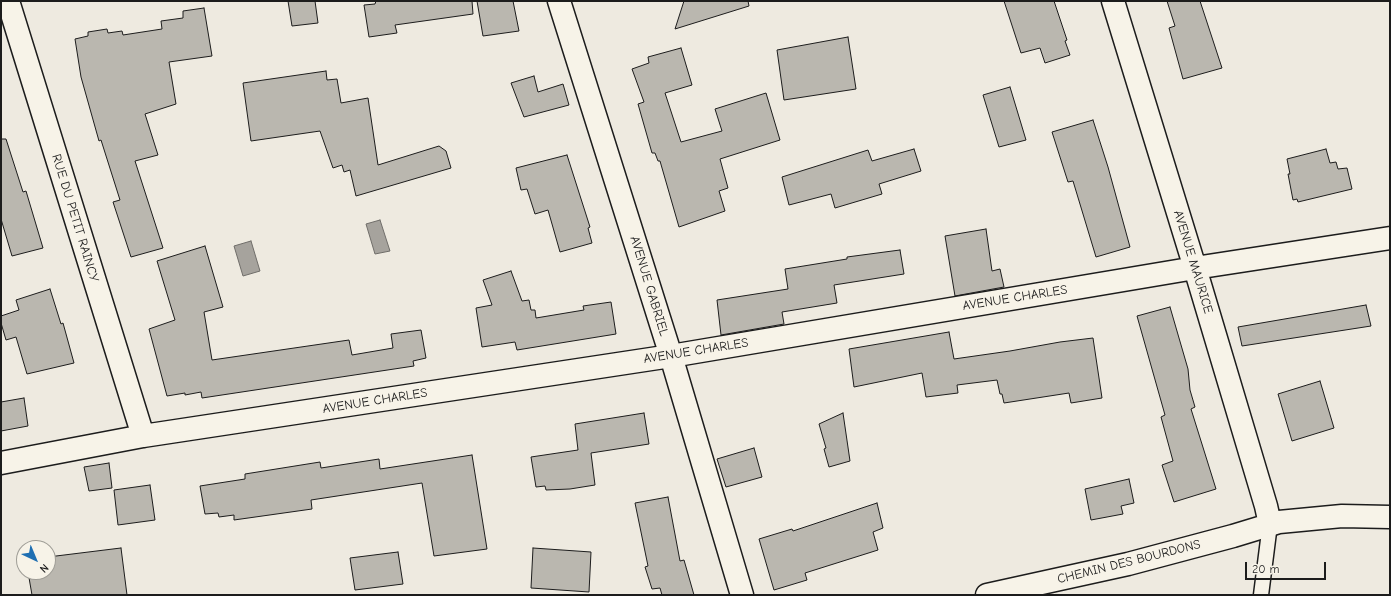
<!DOCTYPE html>
<style>
body{margin:0}
#map{position:relative;width:1391px;height:596px;overflow:hidden;background:#eeeae0;font-family:"Comic Neue",sans-serif}
canvas{display:block}
.frame{position:absolute;inset:0;border:2px solid #1c1c1c;pointer-events:none}
.north{position:absolute;left:16px;top:540px;width:40px;height:40px;box-sizing:border-box;background:#f7f3e8;border:1px solid #9f9d96;border-radius:50%;rotate:136deg;font-size:11px;font-weight:700;line-height:16px;text-align:center;color:#1c1c1c}
.north::after{content:'';display:block;margin:auto;width:14px;height:18px;background:#1f6fb2;clip-path:polygon(50% 0,100% 100%,50% 72%,0 100%)}
.scale{position:absolute;left:1245px;top:562px;width:81px;height:18px;box-sizing:border-box;border:2px solid #1c1c1c;border-top:0;padding-left:5px;font-size:12px;line-height:14px;white-space:nowrap;color:#1c1c1c;-webkit-text-stroke:3px #f7f3e8;paint-order:stroke}
</style>
<div id="map">
<canvas width="1391" height="596"></canvas>
<div class="frame"></div>
<div class="north">N</div>
<div class="scale">20 m</div>
</div>
<script>
const c = document.querySelector('canvas').getContext('2d');
c.lineJoin = 'round';
function paint(path, color) {
  c.fillStyle = color;
  c.fill(path, 'evenodd');
}
function shape(rows) {
  const path = new Path2D();
  for (const r of rows) {
    path.moveTo(r[0], r[1]);
    for (let i = 2; i < r.length; i += 2) path.lineTo(r[i], r[i + 1]);
  }
  return path;
}
function trace(path, color, width, dash) {
  c.strokeStyle = color;
  c.lineWidth = width;
  c.lineCap = dash ? 'butt' : 'round';
  c.setLineDash(dash || []);
  c.stroke(path);
}
function drawText(font, color, halo, rows, align = 'center') {
  c.font = font + ' "Comic Neue",sans-serif';
  c.lineWidth = 3;
  c.setLineDash([]);
  c.textBaseline = 'middle';
  c.strokeStyle = halo;
  c.fillStyle = color;
  for (const [text, x, y, turn = 0] of rows) {
    c.save();
    c.translate(x, y);
    c.rotate((+turn || 0) * Math.PI / 180);
    c.textAlign = isNaN(turn) ? turn : align;
    if (halo) c.strokeText(text, 0, 0);
    c.fillText(text, 0, 0);
    c.restore();
  }
}
const water = shape([
 [380,220,390,251,375,254,366,224,380,220],
 [251,241,260,271,243,276,234,246,251,241]
]);
paint(water, '#a6a39d');
trace(water, '#6f6d69', 1);
const building = shape([
 [288,1,315,1,318,23,292,26,288,1],
 [376,1,472,1,473,14,395,25,397,33,369,37,364,5,375,4,376,1],
 [477,1,513,1,519,31,483,36,477,1],
 [684,1,748,1,749,6,675,29,684,1],
 [1004,1,1054,1,1067,40,1065,41,1070,55,1045,63,1040,48,1021,53,1004,1],
 [1167,1,1200,1,1222,68,1183,79,1169,28,1175,26,1167,1],
 [204,8,212,56,169,62,176,104,145,114,158,155,135,161,163,248,131,257,113,202,120,200,101,140,99,141,81,77,75,39,88,36,88,32,107,29,108,33,122,31,123,35,162,29,161,21,183,18,183,11,204,8],
 [848,37,856,89,784,100,777,50,848,37],
 [681,48,692,85,665,93,681,142,722,131,715,109,766,93,780,140,720,159,728,188,719,191,725,211,679,227,660,161,658,161,655,153,652,153,638,104,644,102,632,69,649,63,648,57,681,48],
 [326,71,327,80,337,79,341,103,368,98,378,165,439,146,446,151,451,168,356,196,350,170,344,172,342,165,333,168,320,131,251,141,243,83,326,71],
 [534,76,538,92,563,84,569,105,524,117,511,83,534,76],
 [1010,87,1026,140,999,147,983,95,1010,87],
 [1093,120,1108,167,1130,247,1096,257,1073,181,1068,182,1052,132,1093,120],
 [1,139,6,139,23,192,26,191,43,248,12,256,1,219,1,139],
 [914,149,921,171,879,184,882,194,835,208,831,194,789,205,782,177,868,150,872,161,914,149],
 [1326,149,1330,163,1336,162,1338,169,1347,168,1352,189,1298,202,1297,199,1293,200,1288,174,1290,174,1287,159,1326,149],
 [567,155,590,227,588,228,592,243,560,252,548,210,535,214,527,189,521,190,516,168,567,155],
 [986,229,992,271,1000,269,1004,287,955,296,945,236,986,229],
 [205,246,223,307,204,312,212,360,349,340,352,355,393,348,391,334,421,330,426,358,413,361,414,366,202,398,201,392,185,395,185,393,167,396,149,329,175,320,157,261,205,246],
 [900,250,904,274,834,285,837,303,782,312,784,324,721,335,717,300,788,289,785,269,847,259,847,257,900,250],
 [511,271,522,301,529,300,531,310,535,310,536,318,584,310,583,306,611,302,616,334,517,350,515,342,482,347,476,308,492,305,483,280,511,271],
 [50,289,61,324,63,323,74,363,27,374,16,337,6,340,1,323,1,316,19,310,16,300,50,289],
 [1366,305,1371,326,1242,346,1238,327,1366,305],
 [1170,307,1188,369,1190,390,1195,407,1191,409,1216,489,1174,502,1162,465,1173,461,1161,417,1165,415,1137,316,1170,307],
 [949,332,954,359,1010,351,1060,342,1093,338,1102,398,1071,403,1069,393,1004,403,1002,394,1000,394,997,380,957,385,958,393,926,397,922,373,854,387,849,349,949,332],
 [1320,381,1334,428,1292,441,1278,394,1320,381],
 [24,398,28,426,1,431,1,402,24,398],
 [644,413,649,444,591,453,595,485,570,489,546,490,545,486,536,487,531,457,578,450,575,424,644,413],
 [843,413,850,461,829,467,824,449,826,448,819,424,843,413],
 [754,448,762,477,726,487,717,459,754,448],
 [472,455,487,549,434,556,422,483,311,500,312,509,234,520,234,515,219,517,218,513,205,514,200,486,245,479,245,474,320,462,321,468,379,459,380,469,472,455],
 [109,463,112,488,89,491,84,467,109,463],
 [1129,479,1134,503,1121,506,1123,514,1091,520,1085,489,1129,479],
 [150,485,155,520,118,525,114,490,150,485],
 [668,497,680,561,684,560,694,595,662,595,660,588,652,589,645,567,648,566,635,503,668,497],
 [877,503,883,528,873,532,878,550,805,573,807,580,774,590,759,539,792,529,793,531,877,503],
 [121,548,127,595,32,595,28,572,48,572,48,557,121,548],
 [533,548,591,552,589,592,531,588,533,548],
 [398,552,403,584,355,590,350,558,398,552]
]);
paint(building, '#bab7af');
trace(building, '#1c1c1c', 1);
const service = shape([
 [1261,595,1270,524]
]);
const minor = shape([
 [8,1,143,436],
 [559,1,671,356,742,595],
 [1113,1,1195,268,1266,506,1270,524],
 [1,463,143,436,671,356,1195,268,1390,238],
 [987,595,1128,564,1233,536,1279,522,1342,516,1390,517]
]);
trace(service, '#1c1c1c', 17);
trace(minor, '#1c1c1c', 25);
trace(service, '#f7f3e8', 14);
trace(minor, '#f7f3e8', 22);
drawText('13px', '#1c1c1c', '#f7f3e8', [
 ["RUE DU PETIT RAINCY",75,218,73],
 ["AVENUE MAURICE",1193,262,73],
 ["AVENUE GABRIEL",649,286,73],
 ["AVENUE CHARLES",1015,298,-9],
 ["AVENUE CHARLES",696,351,-9],
 ["AVENUE CHARLES",375,401,-9],
 ["CHEMIN DES BOURDONS",1129,562,-14]
]);
</script>
